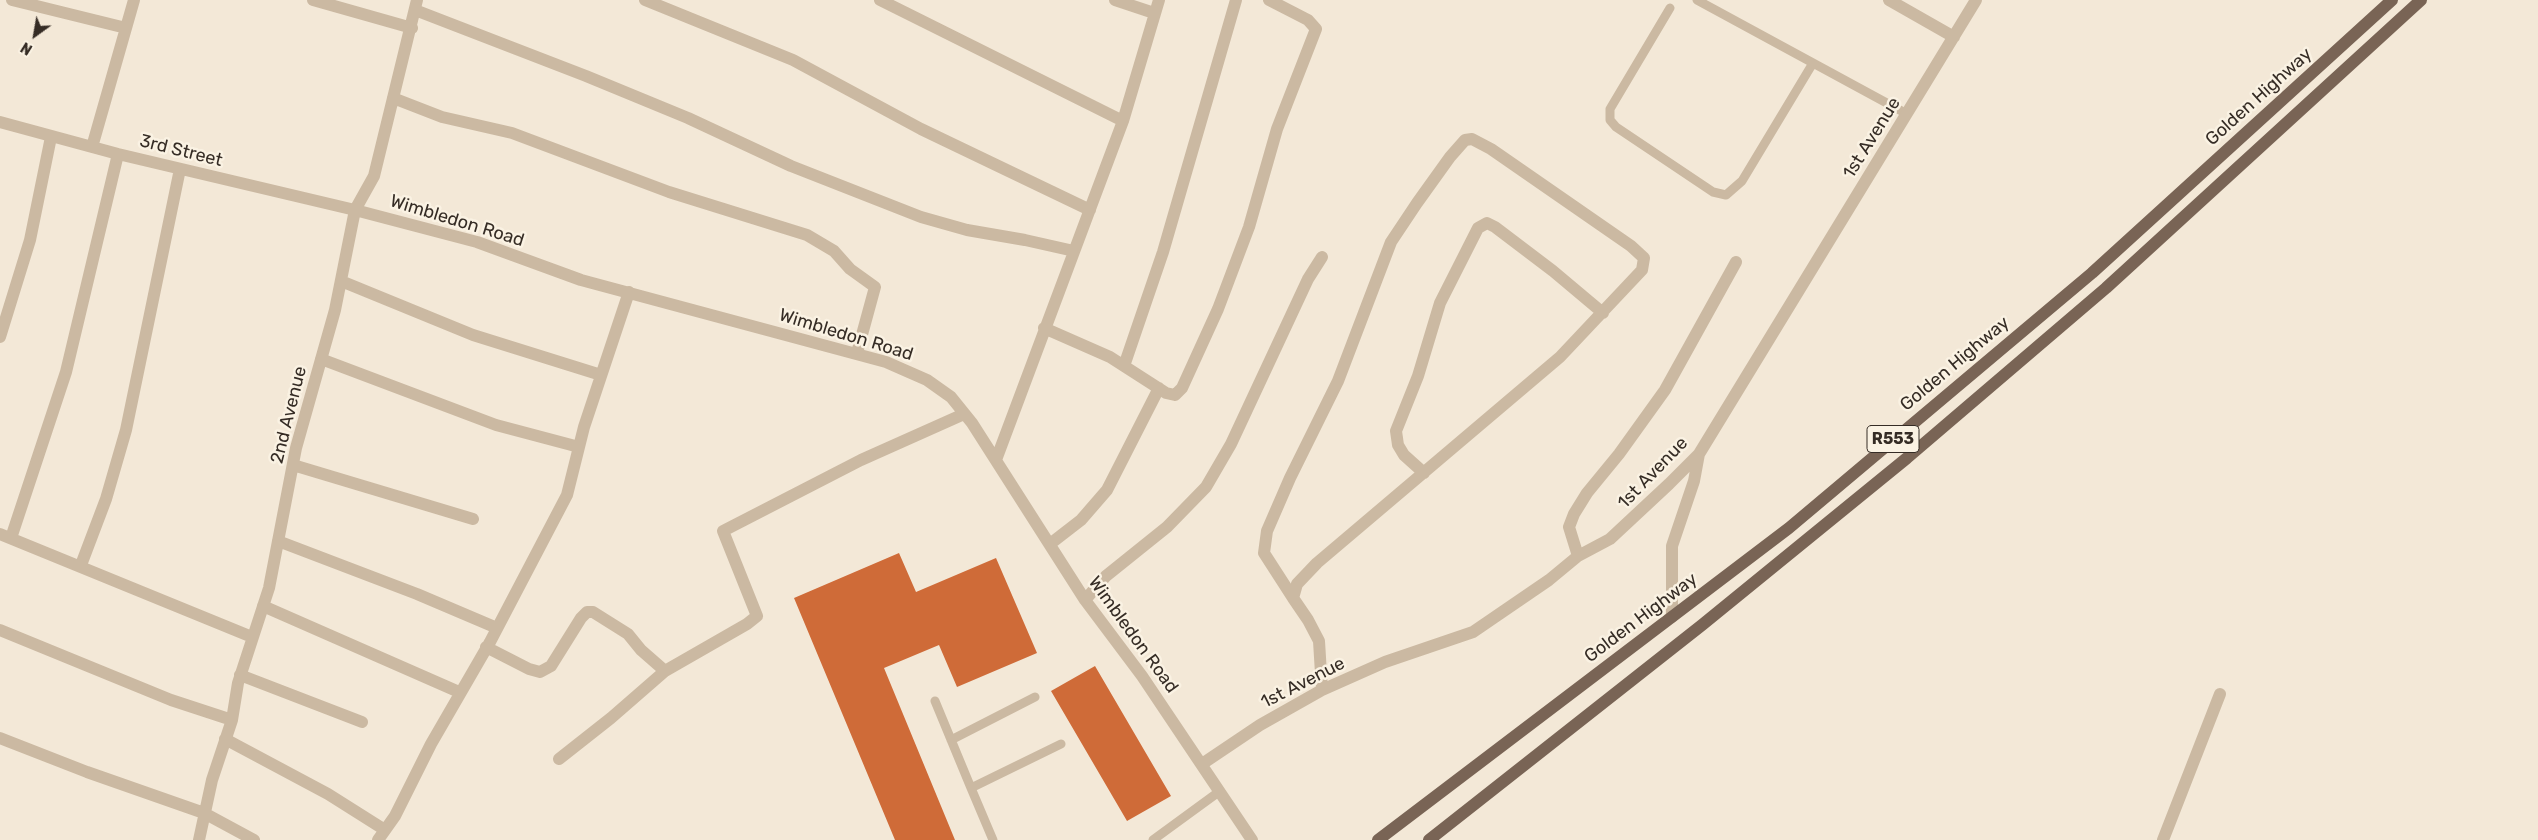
<!DOCTYPE html>
<style>
body{margin:0}
#map{position:relative;width:2538px;height:840px;overflow:hidden;background:#f3e8d7;font-family:Rubik,sans-serif}
canvas{display:block}
.north{position:absolute;left:10px;top:10px;width:50px;height:50px;-webkit-text-stroke:4px #faf2e3;paint-order:stroke;rotate:212deg;font-size:14px;font-weight:700;line-height:20px;text-align:center;color:#352c25}
.north::after{content:'';display:block;margin:auto;width:18px;height:22px;background:#352c25;clip-path:polygon(50% 0,100% 100%,50% 72%,0 100%)}
</style>
<div id="map">
<canvas width="2538" height="840"></canvas>
<div class="north">N</div>
</div>
<script>
const c = document.querySelector('canvas').getContext('2d');
c.lineJoin = 'round';
function paint(path, color) {
  c.fillStyle = color;
  c.fill(path, 'evenodd');
}
function shape(rows) {
  const path = new Path2D();
  for (const r of rows) {
    path.moveTo(r[0], r[1]);
    for (let i = 2; i < r.length; i += 2) path.lineTo(r[i], r[i + 1]);
  }
  return path;
}
function trace(path, color, width, dash) {
  c.strokeStyle = color;
  c.lineWidth = width;
  c.lineCap = dash ? 'butt' : 'round';
  c.setLineDash(dash || []);
  c.stroke(path);
}
function drawText(font, color, halo, rows, align = 'center') {
  c.font = font + ' Rubik,sans-serif';
  c.lineWidth = 5;
  c.setLineDash([]);
  c.textBaseline = 'middle';
  c.strokeStyle = halo;
  c.fillStyle = color;
  for (const [text, x, y, turn = 0] of rows) {
    c.save();
    c.translate(x, y);
    c.rotate((+turn || 0) * Math.PI / 180);
    c.textAlign = isNaN(turn) ? turn : align;
    if (halo) c.strokeText(text, 0, 0);
    c.fillText(text, 0, 0);
    c.restore();
  }
}
paint(shape([
 [899,553,916,592,996,558,1037,653,957,687,939,645,884,668,955,840,895,840,794,598],
 [1095,666,1171,796,1127,821,1051,691]
]), '#cf6b38');
trace(shape([
 [1697,0,1907,114],
 [1670,8,1610,109,1610,120,1616,127,1713,192,1726,195,1742,181,1813,63],
 [935,701,971,788],
 [951,740,1035,697],
 [993,840,971,788,1061,744],
 [1153,840,1220,791]
]), '#cbb9a2', 9);
trace(shape([
 [12,0,126,28],
 [313,0,412,28],
 [645,0,793,60,921,129,1090,210],
 [880,0,1123,121],
 [1115,0,1154,13],
 [1889,0,1954,37],
 [415,10,586,76,688,118,791,166,921,217,967,230,1025,240,1074,251],
 [393,98,442,117,512,133,669,192,807,235,834,251,850,269,875,287,857,353],
 [0,122,118,154,355,210,477,242,581,280,886,362,927,380,951,397,972,423,1085,600,1142,676,1252,840],
 [92,147,134,0],
 [341,281,473,335,601,375],
 [1044,328,1110,357,1166,393,1175,395,1182,388,1218,309,1249,227,1277,129,1316,29,1308,20,1269,0],
 [0,337,30,240,51,137],
 [321,359,496,425,579,447],
 [1124,366,1163,252,1236,0],
 [996,460,1123,121,1159,0],
 [293,465,473,519],
 [1424,473,1404,455,1398,445,1396,431,1418,376,1440,303,1478,228,1487,223,1495,227,1553,271,1603,313],
 [0,534,252,637],
 [11,538,66,372,118,154],
 [278,541,417,594,497,628],
 [1050,544,1081,520,1107,490,1159,388],
 [1578,556,1569,527,1574,514,1587,493,1619,454,1665,390,1736,262],
 [81,565,106,499,126,430,180,169],
 [1293,598,1264,553,1267,531,1290,478,1338,381,1391,242,1417,203,1450,157,1465,140,1472,139,1491,149,1631,246,1644,258,1642,270,1560,357,1317,563,1297,584,1293,598,1308,620,1319,641,1322,690],
 [1085,600,1106,576,1167,527,1206,487,1231,444,1308,279,1322,257],
 [263,606,459,692],
 [1672,617,1672,546,1694,481,1699,454],
 [0,630,171,700,232,720],
 [486,647,529,669,540,672,551,666,581,618,587,612,593,612,628,634,641,650,665,671],
 [240,675,362,722],
 [0,738,87,772,204,813,254,840],
 [225,739,328,794,385,830],
 [559,759,611,718,665,671,747,624,757,616,723,531,861,460,964,414],
 [1202,764,1260,725,1322,690,1385,662,1473,632,1549,580,1578,556,1610,539,1669,484,1699,454,1976,0],
 [199,840,212,780,232,720,238,683,269,588,296,448,335,310,355,210,374,176,417,0],
 [378,840,395,816,431,744,490,642,567,495,584,427,629,292],
 [2163,840,2220,694]
]), '#cbb9a2', 12);
trace(shape([
 [1378,840,1789,528,2092,273,2392,0],
 [1429,840,1702,625,1907,458,2106,288,2421,0]
]), '#796455', 12);
for (const [x, y, w] of [
 [1893,439,52]
]) {
  const box = new Path2D();
  box.roundRect(x - w / 2, y - 13.5, w, 27, 4);
  c.fillStyle = '#faf2e3';
  c.fill(box);
  trace(box, '#352c25', 1);
}
drawText('bold 16px', '#352c25', null, [
 ["R553",1893,439]
]);
drawText('18px', '#352c25', '#faf2e3', [
 ["Golden Highway",2259,97,-42],
 ["1st Avenue",1872,138,-58],
 ["3rd Street",181,151,14],
 ["Wimbledon Road",457,221,17],
 ["Wimbledon Road",846,335,17],
 ["Golden Highway",1955,364,-40],
 ["2nd Avenue",289,415,-76],
 ["1st Avenue",1653,473,-46],
 ["Golden Highway",1641,618,-37],
 ["Wimbledon Road",1133,635,54],
 ["1st Avenue",1303,683,-27]
]);
</script>
